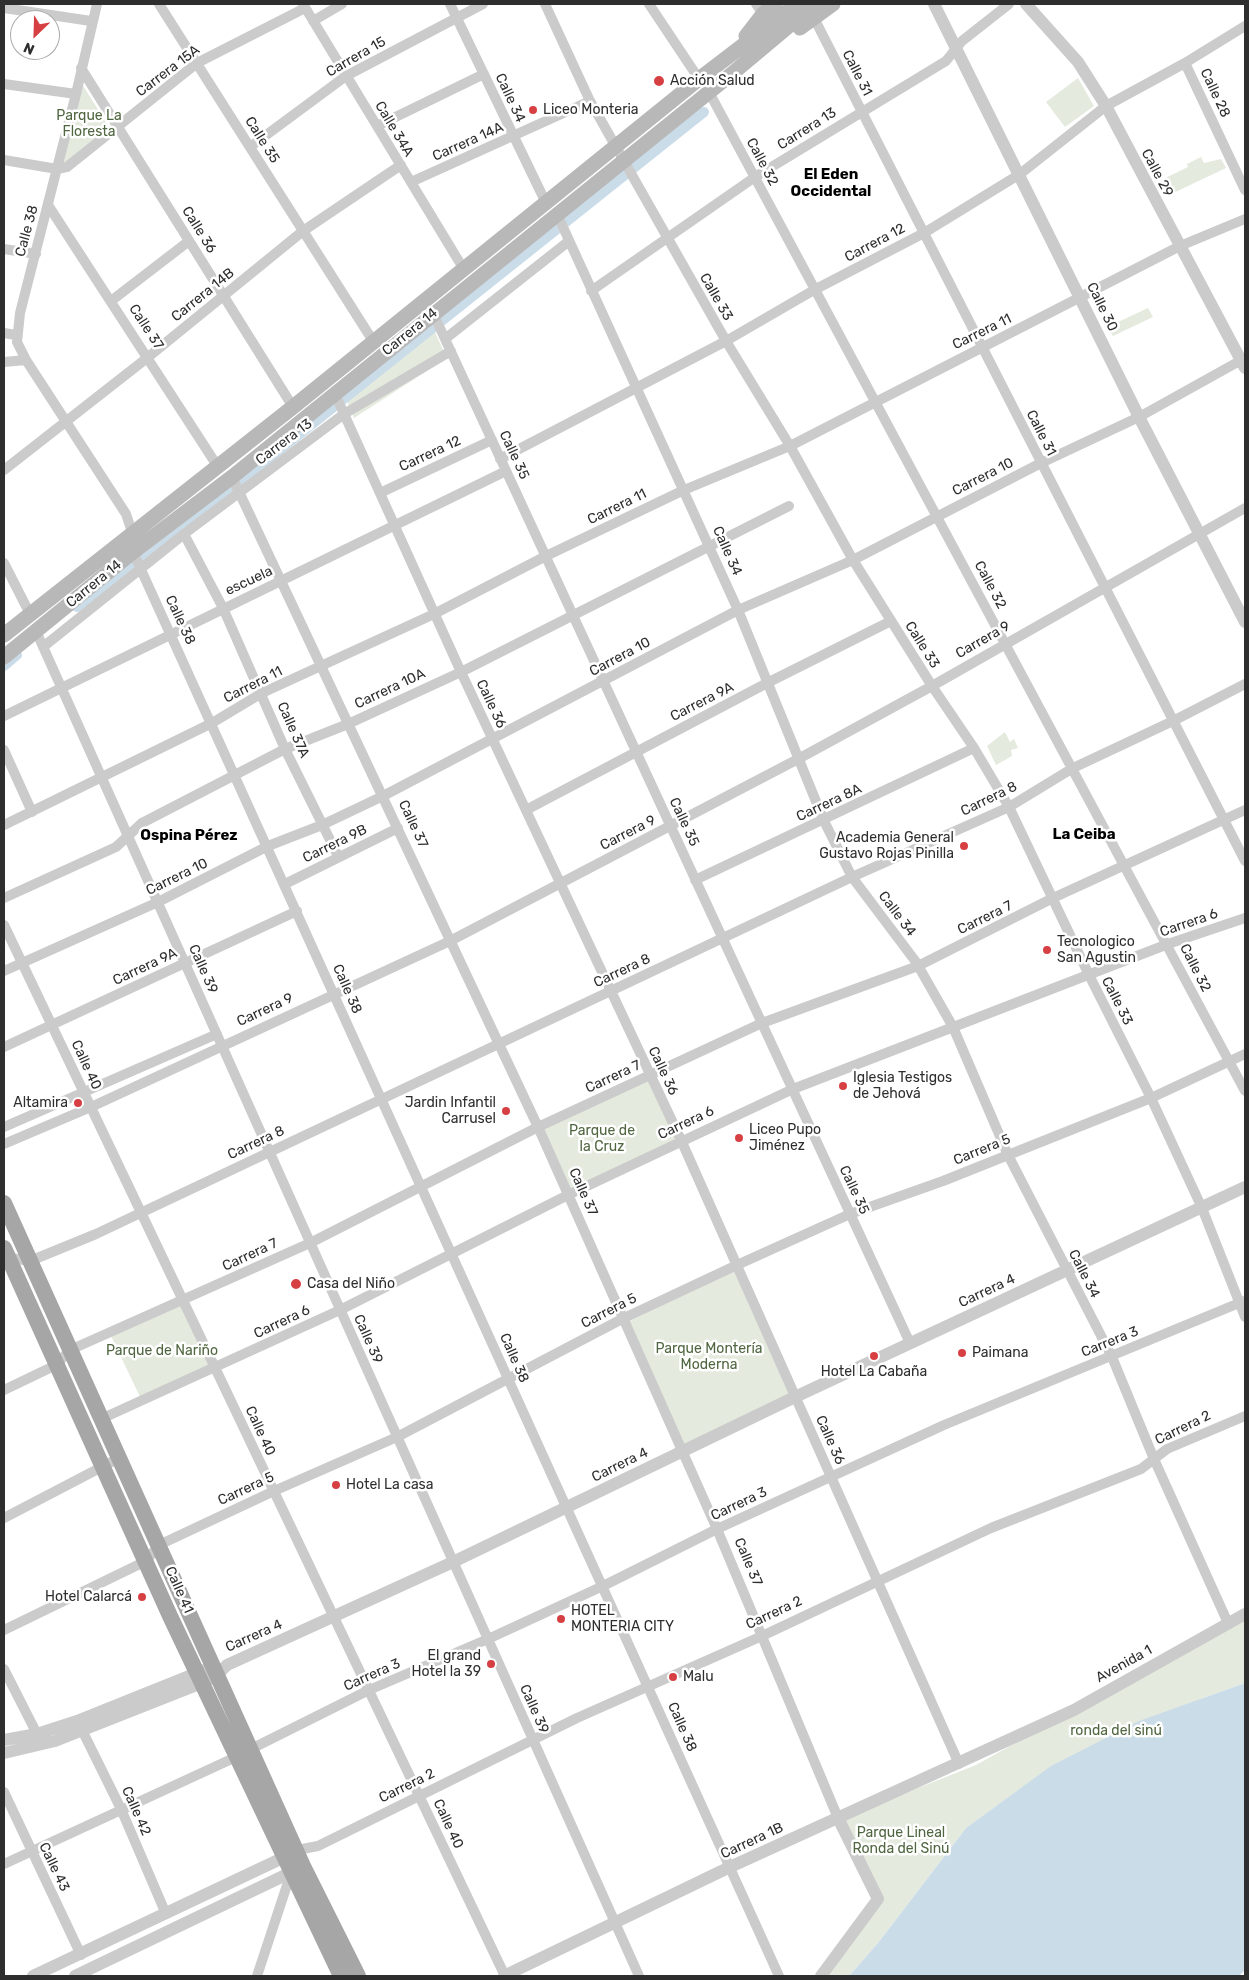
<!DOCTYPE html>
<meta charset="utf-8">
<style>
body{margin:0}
#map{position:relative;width:1249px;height:1980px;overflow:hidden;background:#fff;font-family:Rubik,sans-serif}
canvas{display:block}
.frame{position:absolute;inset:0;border:5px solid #2e2e2e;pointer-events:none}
.north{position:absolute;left:10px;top:10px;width:50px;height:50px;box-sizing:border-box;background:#fff;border:1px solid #ababab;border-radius:50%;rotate:204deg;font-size:14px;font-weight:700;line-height:20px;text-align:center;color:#2e2e2e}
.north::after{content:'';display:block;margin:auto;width:18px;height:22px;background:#d64043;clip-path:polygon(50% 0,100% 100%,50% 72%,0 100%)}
</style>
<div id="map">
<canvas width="1249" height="1980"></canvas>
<div class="frame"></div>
<div class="north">N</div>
</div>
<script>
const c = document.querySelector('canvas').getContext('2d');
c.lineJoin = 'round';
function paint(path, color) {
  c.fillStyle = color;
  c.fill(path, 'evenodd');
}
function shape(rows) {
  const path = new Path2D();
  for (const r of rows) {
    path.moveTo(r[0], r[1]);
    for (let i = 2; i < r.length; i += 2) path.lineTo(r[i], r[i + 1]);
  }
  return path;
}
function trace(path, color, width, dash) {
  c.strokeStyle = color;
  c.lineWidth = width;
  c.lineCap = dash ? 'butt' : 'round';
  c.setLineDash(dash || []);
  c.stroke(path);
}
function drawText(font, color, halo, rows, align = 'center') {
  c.font = font + ' Rubik,sans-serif';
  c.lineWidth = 5;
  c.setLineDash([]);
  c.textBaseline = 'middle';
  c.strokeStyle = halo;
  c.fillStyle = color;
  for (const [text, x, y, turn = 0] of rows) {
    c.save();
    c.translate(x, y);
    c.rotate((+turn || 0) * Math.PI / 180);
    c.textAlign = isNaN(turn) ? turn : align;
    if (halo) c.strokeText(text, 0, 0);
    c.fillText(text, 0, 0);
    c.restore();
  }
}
paint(shape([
 [1078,78,1094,106,1065,127,1046,102],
 [82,84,109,127,63,165],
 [1201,157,1204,163,1221,159,1226,168,1169,195,1161,180,1188,167,1187,164],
 [1148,308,1153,317,1113,336,1110,332,1120,326,1118,322],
 [431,324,447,358,354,418,344,394],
 [1005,732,1010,742,1014,739,1018,748,1011,750,1012,756,996,765,987,746],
 [648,1079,678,1142,570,1193,540,1129],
 [736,1270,791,1397,684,1445,628,1322],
 [181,1304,212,1367,141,1399,110,1334],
 [1245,1615,1245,1683,1200,1699,1245,1695,1020,1789,966,1828,878,1943,849,1976,821,1976,880,1901,840,1819,976,1765]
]), '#e4eade');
paint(shape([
 [1245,1683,1245,1970,1239,1976,849,1976,878,1943,966,1828,1051,1766,1139,1721]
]), '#cbdce9');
trace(shape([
 [77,607,227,492,704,112],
 [4,666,17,655]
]), '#cbdce9', 10);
trace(shape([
 [97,4,76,94,20,313,17,342,26,360,126,514,132,532,133,552,779,1976],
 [159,4,373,341],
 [303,4,463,268],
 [450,4,546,203],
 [545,4,590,101,726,341,790,446,853,560,932,686,974,748,1009,807,1089,975,1151,1098,1202,1208,1245,1317],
 [649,4,699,79],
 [756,4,763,14],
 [4,8,91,21],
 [814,18,1245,861],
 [313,21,342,4],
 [1185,63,1245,190],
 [81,68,293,407],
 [4,84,76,94],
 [709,92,1245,1091],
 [377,126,484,74],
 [250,147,346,76,483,4],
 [4,160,57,169,67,167,197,63,305,8],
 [411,182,590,101],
 [48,205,218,467],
 [557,214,738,610,824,821,852,877,916,962,953,1027,1008,1155,1112,1357,1154,1459,1228,1623],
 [4,249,36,254],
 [591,291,755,177,946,61,962,41,1009,4],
 [111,301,189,241],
 [433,313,910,1343],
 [4,333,16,335],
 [445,339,569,241],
 [4,362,26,360],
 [335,394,461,672,681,1140,959,1764],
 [500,459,726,341,814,290,924,233,1020,174,1106,106,1185,63,1245,26],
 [4,470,147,358,303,231,401,165],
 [232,477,538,1127,717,1529,838,1818],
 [380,493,492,440],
 [184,534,223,608,285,749,338,856],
 [4,563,30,614],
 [36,631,639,1976],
 [43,647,184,534,344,414,451,351],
 [4,716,506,471],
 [4,750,32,812],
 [526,810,769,682,891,621],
 [4,825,212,723,262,693,434,614,546,556,684,490,790,446,1180,246,1245,219],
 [695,880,974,748],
 [285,884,398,828],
 [4,898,116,847,142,823,285,749,348,724,461,672,789,506],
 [4,925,505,1976],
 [4,971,158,902,268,846,322,825,383,796,738,610,853,560,1041,463,1139,417,1245,358],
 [4,1047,297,911],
 [4,1127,217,1034],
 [4,1144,91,1107,450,941,800,758,932,686,1245,508],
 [5,1257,30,1261,96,1234,852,877,1009,807,1073,768,1173,721,1245,684],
 [4,1390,56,1365,70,1350,310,1243,538,1127,762,1023,918,966,1053,898,1245,810],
 [101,1419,340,1310,568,1195,793,1089,1168,944,1245,918],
 [4,1518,119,1458],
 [4,1630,146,1561,159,1545,274,1491,397,1437,622,1319,737,1265,850,1214,943,1181,1151,1098,1245,1054],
 [4,1669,37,1734],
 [79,1724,121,1809,166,1914],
 [251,1749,369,1690,488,1639,603,1586,717,1529,944,1425,1244,1301],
 [4,1792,81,1955],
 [297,1850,318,1846,577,1718,762,1636,991,1528,1141,1469,1167,1449,1245,1416],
 [4,1864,236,1757],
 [257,1976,291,1873]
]), '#cbcbcb', 10);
trace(shape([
 [934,4,1139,417,1245,622],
 [1026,4,1078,62,1106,106,1245,368],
 [4,1740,37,1734,77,1721,204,1670],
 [4,1753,55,1741,202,1683,217,1675,227,1665,453,1562,795,1397,1245,1187],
 [33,1976,291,1854],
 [75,1976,298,1869],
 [504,1976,730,1867,1074,1710,1245,1614],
 [821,1976,878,1899,838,1818]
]), '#cbcbcb', 12);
trace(shape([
 [800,28,833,4],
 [746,36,763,14,775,4],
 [4,635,293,407,699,79,797,4],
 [4,657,133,552,232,477,734,72,815,4]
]), '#b8b8b8', 15);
trace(shape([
 [4,1203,303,1866,358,1976],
 [4,1248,170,1616,341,1976]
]), '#a6a6a6', 16);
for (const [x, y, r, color] of [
 [659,81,6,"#d64043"],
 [533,110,5,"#d64043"],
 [964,846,5,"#d64043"],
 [1047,950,5,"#d64043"],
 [843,1086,5,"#d64043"],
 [78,1103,5,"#d64043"],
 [506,1111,5,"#d64043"],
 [739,1138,5,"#d64043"],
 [296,1284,6,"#d64043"],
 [962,1353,5,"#d64043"],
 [874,1356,5,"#d64043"],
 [336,1485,5,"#d64043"],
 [142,1597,5,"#d64043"],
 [561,1619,5,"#d64043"],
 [491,1664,5,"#d64043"],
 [673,1677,5,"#d64043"]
]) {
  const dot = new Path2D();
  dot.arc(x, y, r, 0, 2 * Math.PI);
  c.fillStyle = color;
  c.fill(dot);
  trace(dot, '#fff', 2);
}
drawText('14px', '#2e2e2e', '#fff', [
 ["Carrera 15",356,57,-30],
 ["Carrera 15A",168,71,-37],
 ["Calle 31",857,73,63],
 ["Calle 28",1215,93,65],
 ["Calle 34",510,98,65],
 ["Calle 34A",394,129,59],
 ["Carrera 13",807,129,-32],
 ["Calle 35",262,140,58],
 ["Carrera 14A",468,142,-24],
 ["Calle 32",762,162,62],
 ["Calle 29",1157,173,62],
 ["Calle 36",199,230,58],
 ["Calle 38",27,231,-75],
 ["Carrera 12",875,243,-28],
 ["Carrera 14B",203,295,-39],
 ["Calle 33",716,297,60],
 ["Calle 30",1102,307,64],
 ["Calle 37",146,327,57],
 ["Carrera 14",410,332,-39],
 ["Carrera 11",982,332,-26],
 ["Calle 31",1041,433,63],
 ["Carrera 13",284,442,-37],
 ["Carrera 12",430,454,-25],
 ["Calle 35",514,455,65],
 ["Carrera 10",983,477,-27],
 ["Carrera 11",617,507,-26],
 ["Calle 34",727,551,66],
 ["escuela",249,581,-25],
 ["Carrera 14",94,584,-39],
 ["Calle 32",990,585,62],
 ["Calle 38",180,620,65],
 ["Carrera 9",983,640,-30],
 ["Calle 33",922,645,58],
 ["Carrera 10",620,657,-28],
 ["Carrera 11",253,685,-27],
 ["Carrera 10A",390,689,-25],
 ["Carrera 9A",702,702,-27],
 ["Calle 36",491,704,65],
 ["Calle 37A",293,730,66],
 ["Carrera 8",989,799,-26],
 ["Carrera 8A",829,803,-25],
 ["Calle 35",684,822,65],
 ["Calle 37",413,824,65],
 ["Carrera 9",628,833,-27],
 ["Carrera 9B",335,844,-26],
 ["Carrera 10",177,877,-26],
 ["Calle 34",897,914,53],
 ["Carrera 7",985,918,-26],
 ["Carrera 6",1189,923,-19],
 ["Carrera 9A",145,967,-25],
 ["Calle 32",1195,968,63],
 ["Calle 39",203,969,66],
 ["Carrera 8",622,971,-25],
 ["Calle 38",347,989,66],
 ["Calle 33",1117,1001,63],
 ["Carrera 9",265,1010,-25],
 ["Calle 40",86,1065,65],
 ["Calle 36",663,1071,65],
 ["Carrera 7",613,1077,-25],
 ["Carrera 6",686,1123,-25],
 ["Carrera 8",256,1143,-25],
 ["Carrera 5",982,1150,-22],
 ["Calle 35",854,1190,65],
 ["Calle 37",583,1192,66],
 ["Carrera 7",250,1255,-25],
 ["Calle 34",1084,1274,63],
 ["Carrera 4",987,1291,-25],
 ["Carrera 5",609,1311,-27],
 ["Carrera 6",282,1322,-25],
 ["Calle 39",368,1339,66],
 ["Carrera 3",1110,1342,-22],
 ["Calle 38",514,1358,66],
 ["Carrera 2",1183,1428,-26],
 ["Calle 40",260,1431,65],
 ["Calle 36",830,1440,66],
 ["Carrera 4",620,1465,-26],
 ["Carrera 5",246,1489,-25],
 ["Carrera 3",739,1504,-25],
 ["Calle 37",748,1562,67],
 ["Calle 41",179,1590,66],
 ["Carrera 2",774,1613,-25],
 ["Carrera 4",254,1636,-24],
 ["Avenida 1",1124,1664,-29],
 ["Carrera 3",372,1675,-24],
 ["Calle 39",534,1709,66],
 ["Calle 38",682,1727,66],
 ["Carrera 2",407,1786,-26],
 ["Calle 42",136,1811,66],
 ["Calle 40",448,1824,65],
 ["Carrera 1B",752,1841,-25],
 ["Calle 43",54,1867,64]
]);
drawText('14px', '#2e2e2e', '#fff', [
 ["Acción Salud",670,81],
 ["Liceo Monteria",543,110],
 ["Academia General",954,838,"right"],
 ["Gustavo Rojas Pinilla",954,854,"right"],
 ["Tecnologico",1057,942],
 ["San Agustin",1057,958],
 ["Iglesia Testigos",853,1078],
 ["de Jehová",853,1094],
 ["Altamira",68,1103,"right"],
 ["Jardin Infantil",496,1103,"right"],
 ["Carrusel",496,1119,"right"],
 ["Liceo Pupo",749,1130],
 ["Jiménez",749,1146],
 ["Casa del Niño",307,1284],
 ["Paimana",972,1353],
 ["Hotel La Cabaña",874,1372,"center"],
 ["Hotel La casa",346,1485],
 ["Hotel Calarcá",132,1597,"right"],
 ["HOTEL",571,1611],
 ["MONTERIA CITY",571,1627],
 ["El grand",481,1656,"right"],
 ["Hotel la 39",481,1672,"right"],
 ["Malu",683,1677]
], 'left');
drawText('14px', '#506640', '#fff', [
 ["Parque La",89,116],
 ["Floresta",89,132],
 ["Parque de",602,1131],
 ["la Cruz",602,1147],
 ["Parque Montería",709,1349],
 ["Moderna",709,1365],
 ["Parque de Nariño",162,1351],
 ["ronda del sinú",1116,1731],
 ["Parque Lineal",901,1833],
 ["Ronda del Sinú",901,1849]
]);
drawText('bold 15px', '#000', '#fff', [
 ["El Eden",831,175],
 ["Occidental",831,192],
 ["La Ceiba",1084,835],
 ["Ospina Pérez",189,836]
]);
</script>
